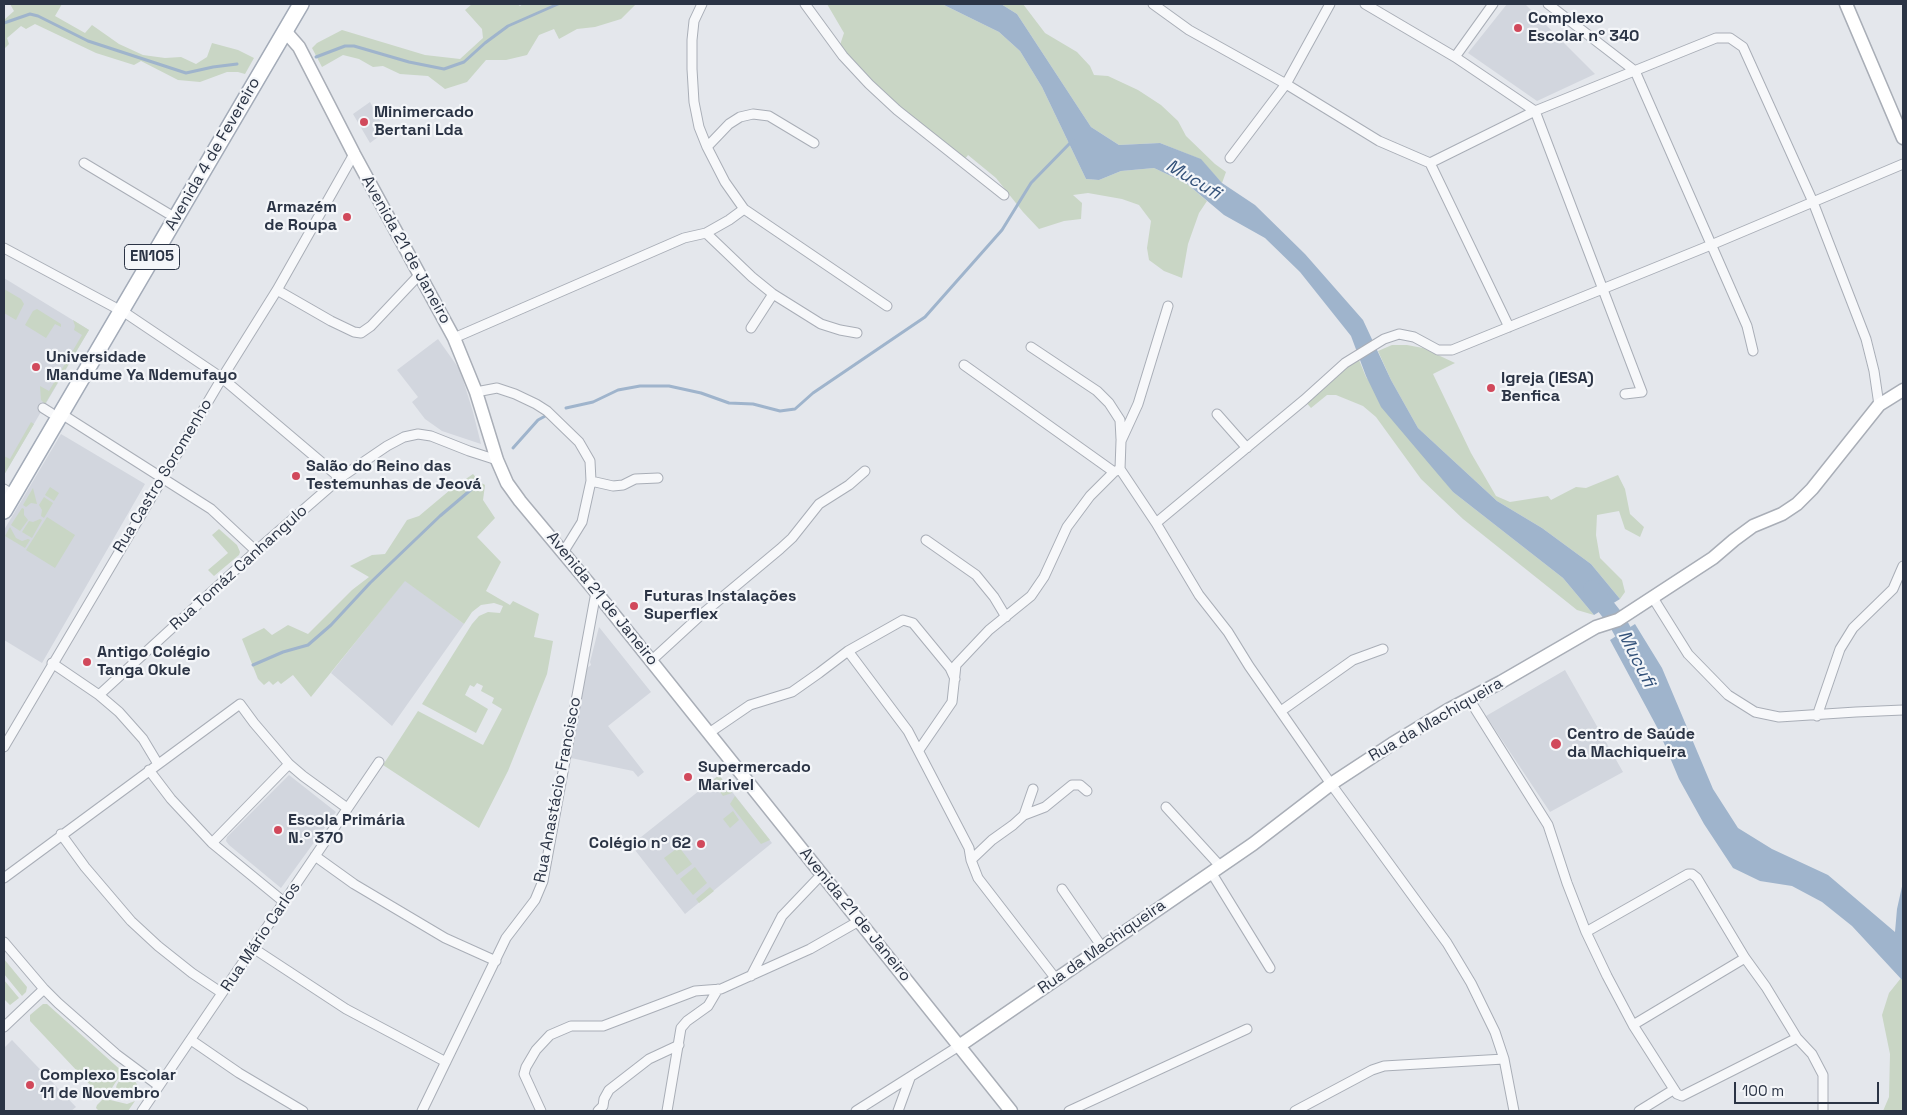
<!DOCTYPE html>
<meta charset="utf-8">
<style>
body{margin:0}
#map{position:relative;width:1907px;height:1115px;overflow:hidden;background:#e4e7ec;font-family:"Space Grotesk",sans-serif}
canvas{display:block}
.frame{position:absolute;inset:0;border:5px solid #2b3445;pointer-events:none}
.scale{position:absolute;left:1734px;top:1082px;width:145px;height:22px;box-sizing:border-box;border:2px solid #2b3445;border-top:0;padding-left:6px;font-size:15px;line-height:18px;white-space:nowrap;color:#2b3445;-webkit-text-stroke:4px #f4f6f9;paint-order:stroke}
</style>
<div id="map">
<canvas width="1907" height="1115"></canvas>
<div class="frame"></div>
<div class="scale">100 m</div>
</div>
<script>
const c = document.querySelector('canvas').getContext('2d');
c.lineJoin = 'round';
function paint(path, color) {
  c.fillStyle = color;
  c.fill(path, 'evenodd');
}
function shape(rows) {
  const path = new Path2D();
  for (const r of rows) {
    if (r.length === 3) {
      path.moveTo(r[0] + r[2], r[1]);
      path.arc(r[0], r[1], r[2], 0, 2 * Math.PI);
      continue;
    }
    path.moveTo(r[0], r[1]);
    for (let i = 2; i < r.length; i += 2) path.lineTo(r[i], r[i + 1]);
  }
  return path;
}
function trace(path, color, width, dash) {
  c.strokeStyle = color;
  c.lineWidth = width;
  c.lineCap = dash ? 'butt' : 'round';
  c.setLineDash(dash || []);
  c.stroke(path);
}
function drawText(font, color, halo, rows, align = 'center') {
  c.font = font + ' "Space Grotesk",sans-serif';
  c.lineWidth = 4.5;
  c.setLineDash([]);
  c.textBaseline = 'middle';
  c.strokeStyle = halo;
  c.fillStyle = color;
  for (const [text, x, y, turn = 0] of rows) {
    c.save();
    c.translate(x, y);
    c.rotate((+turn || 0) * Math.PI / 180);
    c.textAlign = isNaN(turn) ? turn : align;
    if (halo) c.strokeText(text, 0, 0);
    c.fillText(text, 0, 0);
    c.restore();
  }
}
paint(shape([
 [1507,4,1525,4,1595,74,1537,101,1468,53],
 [370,102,386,131,370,143,353,114],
 [4,278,89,330,4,475],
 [438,339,460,370,473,412,481,444,442,431,425,419,412,402,418,397,397,370],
 [61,434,145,484,42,663,4,640,4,530],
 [405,580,464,624,392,726,331,673],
 [599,627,651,692,608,726,644,772,638,777,633,771,571,758,587,668,591,665,590,662],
 [1565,670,1623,772,1550,812,1486,716],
 [289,775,336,812,281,888,229,845,226,841,227,837],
 [719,775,772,843,685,914,631,845],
 [12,1040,76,1107,71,1111,4,1111,4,1048]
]), '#d2d6de');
paint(shape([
 [10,4,62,4,55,16,85,33,92,25,119,44,143,55,165,58,181,57,196,64,207,57,212,43,238,50,254,58,245,74,238,72,227,72,200,82,178,80,141,61,134,65,96,53,35,24,26,29,21,26,7,38,9,44,4,49,4,20,14,11],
 [472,4,484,5,486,4,517,4,520,6,523,4,636,4,621,19,595,27,577,29,559,39,554,29,539,35,527,55,506,60,486,60,467,82,445,89,428,76,400,74,383,66,373,67,359,59,343,55,322,67,312,48,317,43,342,30,425,55,460,59,483,38,482,29,465,10],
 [827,4,942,4,999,32,1020,51,1042,87,1086,179,1099,180,1121,171,1154,168,1186,183,1207,201,1199,213,1188,244,1182,278,1164,271,1149,260,1147,248,1151,221,1139,205,1122,199,1088,193,1073,195,1082,203,1081,219,1064,221,1039,229,1023,212,996,178,968,155,965,159,869,84,840,45,844,33],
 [1001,4,1023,4,1045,33,1077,52,1090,66,1094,75,1108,76,1138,90,1161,105,1178,121,1186,136,1215,164,1226,172,1222,183,1200,159,1160,143,1119,145,1091,127,1017,14],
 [4,289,21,299,24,304,16,320,4,313],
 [37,309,61,324,61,327,55,324,46,338,25,325,33,311],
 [73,320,89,330,45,404,41,400,40,386,49,391,82,335,74,330,75,326],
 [1392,345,1407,345,1423,348,1455,363,1433,374,1471,453,1496,496,1510,502,1548,496,1551,500,1576,487,1586,488,1618,475,1625,489,1630,514,1644,527,1640,537,1625,529,1619,511,1597,515,1596,535,1600,558,1622,580,1625,592,1620,599,1591,564,1542,528,1497,501,1418,428,1391,380,1378,351],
 [1357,355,1366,377,1453,492,1563,578,1594,615,1577,610,1463,519,1421,479,1376,417,1363,406,1336,395,1327,395,1311,408,1304,400],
 [31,422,34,424,4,475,4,456,10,459],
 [473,474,480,482,485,485,483,500,495,518,477,537,501,562,486,591,510,605,513,601,539,614,534,637,553,641,547,674,508,771,479,828,383,765,418,711,483,745,502,709,492,703,494,698,481,691,483,686,477,683,474,687,470,685,465,695,488,709,476,733,422,704,472,624,479,616,488,612,500,613,503,606,494,603,481,605,472,612,464,624,405,581,311,697,293,675,281,684,278,681,273,685,269,681,264,685,258,679,242,639,264,628,272,635,288,625,308,634,352,590,369,577,350,566,372,555,385,554,407,520,419,516,450,490],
 [50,487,59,493,54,501,45,495],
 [33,488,37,504,31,503,26,507,23,505],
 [44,497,53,503,44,518,41,516,42,510,39,505],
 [22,508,24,509,24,515,28,520,20,531,11,525],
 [47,517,75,535,55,568,26,550],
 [40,519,42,520,32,538,22,532,29,521,33,522],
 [10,527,16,538,22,541,28,539,30,540,25,548,5,536],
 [219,529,237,545,240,552,239,555,214,576,208,570,228,553,212,535],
 [719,775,732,793,723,796,712,781],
 [735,796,770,840,761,844,730,804],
 [733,811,739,820,730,828,723,819],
 [679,847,692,864,677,875,664,858],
 [695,867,707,883,693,895,680,879],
 [710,887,714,891,699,903,696,899],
 [4,959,27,987,26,992,22,996,4,974],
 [1901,978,1903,981,1903,1111,1883,1111,1889,1097,1890,1054,1882,1015,1889,993],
 [4,980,19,998,10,1005,4,999],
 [43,1004,47,1004,124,1073,124,1075,117,1080,110,1091,101,1092,95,1090,30,1021,30,1015],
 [127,1089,11],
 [106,1099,127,1104,135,1101,128,1111,99,1111,96,1108,97,1105,102,1100]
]), '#c9d6c5');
paint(shape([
 [942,4,1001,4,1017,14,1091,127,1119,145,1160,143,1201,159,1222,183,1255,205,1305,254,1363,320,1391,380,1418,428,1497,501,1542,528,1591,564,1620,599,1594,615,1563,578,1453,492,1381,407,1366,376,1351,336,1300,272,1265,238,1224,215,1186,183,1154,168,1121,171,1099,180,1086,179,1042,87,1020,51,999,32],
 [1635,624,1662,668,1713,789,1738,828,1772,849,1828,875,1895,932,1897,909,1903,882,1903,981,1852,926,1822,902,1792,886,1760,881,1733,868,1704,824,1679,779,1658,729,1610,640]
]), '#9fb4cc');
trace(shape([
 [4,23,30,14,38,16,88,41,186,73,213,67,237,64],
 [316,57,345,46,354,46,409,62,444,69,464,62,485,43,508,26,558,4],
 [566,408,593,402,618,390,640,386,669,386,701,393,729,403,753,404,780,411,795,409,813,393,925,317,1002,230,1031,183,1073,140],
 [513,448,538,420,547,415],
 [253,665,283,652,308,645,331,625,370,583,440,516,480,482]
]), '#9fb4cc', 3);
trace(shape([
 [1592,589,1617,621,1634,652]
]), '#9fb4cc', 18);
const street = shape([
 [702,4,694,21,692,40,692,69,694,102,699,127,707,147,725,182,744,209,887,306],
 [805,4,843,56,869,84,897,110,1004,195],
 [1153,4,1189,30,1286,84,1379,141,1430,163],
 [1365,4,1455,57,1535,111,1642,392,1625,394],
 [1548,4,1635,71,1747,326,1753,351],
 [1455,57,1493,4],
 [707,147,729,124,740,117,753,114,769,116,814,143],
 [1230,158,1286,84,1330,4],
 [84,163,169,214],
 [706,233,752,277,773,294,821,324,840,330,857,333],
 [4,248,114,307],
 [277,290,331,321,354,332,361,333,371,326,420,274],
 [1168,306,1138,404,1121,441,1120,469,1156,523,1199,595,1228,632,1249,666,1331,784,1447,943,1471,983,1495,1032,1504,1059,1514,1111],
 [121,310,222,378,340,478],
 [1509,327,1430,163,1535,111,1716,38,1730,38,1743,47,1813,202,1866,339,1874,371,1879,405],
 [751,328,773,294],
 [454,338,684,238,706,233,729,220,744,209],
 [1031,347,1097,391,1109,403,1120,420,1121,439],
 [964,365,1114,472],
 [476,392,497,388,515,394,536,404,547,411,579,442,590,461,591,481,582,522,564,551],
 [43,408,51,413],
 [60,413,211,509,256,551],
 [1217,414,1247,448],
 [591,481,613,486,623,485,635,479,658,478],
 [4,489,7,491],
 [1156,523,1304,400,1345,363,1384,339,1399,334,1414,337,1438,350,1452,350,1711,245,1903,164],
 [926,540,976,575,994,597,1006,617],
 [1653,598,1688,654,1728,695,1755,712,1779,717,1856,712,1903,710],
 [848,651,908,731,969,848,971,860,978,878,1056,979],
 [652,660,701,615,780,549,792,538,819,504,849,485,865,471],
 [52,663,99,695,119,712,143,739,158,764],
 [99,695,256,551,340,478,387,446,404,437,418,434,431,436,469,451,497,460],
 [1469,699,1548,825,1567,883,1586,932,1607,976,1633,1025,1677,1094,1682,1096,1797,1038],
 [1281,711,1353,660,1383,649],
 [1817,716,1840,649,1853,628,1893,589,1903,566],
 [709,733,750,705,792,692,819,673,848,651,903,620,913,623,950,668,955,679],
 [4,747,222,378,277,290,354,154],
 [919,750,952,702,956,665,989,630,1031,596,1044,577,1067,527,1090,496,1114,472,1120,469],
 [149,770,171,799,212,843,284,902],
 [1166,807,1220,866],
 [1024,815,1045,807,1072,785,1080,785,1087,791],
 [61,834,85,867,131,921,158,946,192,973,222,993],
 [212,843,289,764],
 [315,856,354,884,445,938,496,961],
 [971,860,992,840,1013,825,1024,815,1033,789],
 [1211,872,1270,968],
 [4,878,240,704,254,723,289,764,303,776,347,808],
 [1062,889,1102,947],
 [1586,932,1688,874,1692,874,1697,878,1745,958,1766,987,1797,1038,1812,1054,1823,1075,1823,1111],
 [4,942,44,989,58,1003,116,1054,159,1086],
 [253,948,346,1009,446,1062],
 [751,976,782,916,822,874],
 [1633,1025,1745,958],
 [4,1027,44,989],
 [191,1040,239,1073,303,1111],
 [142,1111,379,762],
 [422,1111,506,938,535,900,543,881,596,592],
 [541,1111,524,1074,526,1067,536,1050,550,1035,571,1026,603,1026,695,991,721,989,810,949,859,921],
 [598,1111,603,1106,604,1099,609,1090,649,1059,679,1045],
 [667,1111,681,1028,687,1021,708,1006,718,989],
 [856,1111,959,1046],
 [898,1111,910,1078],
 [1069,1111,1247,1029],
 [1295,1111,1372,1070,1384,1066,1504,1059],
 [1639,1111,1673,1090]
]);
const secondary = shape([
 [1846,4,1903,138],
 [285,31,299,47,354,154,454,338,476,392,497,460,507,483,520,501,596,592,1011,1111],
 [959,1046,1253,844,1331,784,1392,744,1448,710,1501,682,1596,627,1618,620,1713,558,1734,540,1753,526,1782,514,1797,504,1812,489,1879,405,1903,390]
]);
const primary = shape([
 [4,511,301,4]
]);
trace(street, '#a9aeb7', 11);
trace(secondary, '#a9aeb7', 15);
trace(primary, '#a3abb8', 18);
trace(street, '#f7f8fa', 9);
trace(secondary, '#fff', 12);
trace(primary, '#fff', 15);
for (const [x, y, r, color] of [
 [1518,28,5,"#d1495b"],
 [364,122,5,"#d1495b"],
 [347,217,5,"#d1495b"],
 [36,367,5,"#d1495b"],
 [1491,388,5,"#d1495b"],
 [296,476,5,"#d1495b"],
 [634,606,5,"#d1495b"],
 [87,662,5,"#d1495b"],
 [1556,744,6,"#d1495b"],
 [688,777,5,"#d1495b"],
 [278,830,5,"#d1495b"],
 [701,844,5,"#d1495b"],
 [30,1085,5,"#d1495b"]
]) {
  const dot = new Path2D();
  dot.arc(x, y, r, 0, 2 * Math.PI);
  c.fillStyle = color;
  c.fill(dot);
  trace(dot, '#f4f6f9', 2);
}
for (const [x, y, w] of [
 [152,257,55]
]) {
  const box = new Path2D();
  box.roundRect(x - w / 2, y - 12.5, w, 25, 4);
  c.fillStyle = '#f4f6f9';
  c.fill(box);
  trace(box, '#2b3445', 1);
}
drawText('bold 15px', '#2b3445', null, [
 ["EN105",152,257]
]);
drawText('bold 16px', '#2b3445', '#f4f6f9', [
 ["Complexo",1528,19],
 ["Escolar nº 340",1528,37],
 ["Minimercado",374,113],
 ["Bertani Lda",374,131],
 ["Armazém",337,208,"right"],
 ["de Roupa",337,226,"right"],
 ["Universidade",46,358],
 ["Mandume Ya Ndemufayo",46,376],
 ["Igreja (IESA)",1501,379],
 ["Benfica",1501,397],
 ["Salão do Reino das",306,467],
 ["Testemunhas de Jeová",306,485],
 ["Futuras Instalações",644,597],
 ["Superflex",644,615],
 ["Antigo Colégio",97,653],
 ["Tanga Okule",97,671],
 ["Centro de Saúde",1567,735],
 ["da Machiqueira",1567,753],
 ["Supermercado",698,768],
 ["Marivel",698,786],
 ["Escola Primária",288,821],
 ["N.º 370",288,839],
 ["Colégio nº 62",691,844,"right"],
 ["Complexo Escolar",40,1076],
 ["11 de Novembro",40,1094]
], 'left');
drawText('16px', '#2b3445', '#f4f6f9', [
 ["Avenida 4 de Fevereiro",213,154,-60],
 ["Avenida 21 de Janeiro",406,250,61],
 ["Rua Castro Soromenho",163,476,-59],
 ["Rua Tomáz Canhangulo",239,568,-42],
 ["Avenida 21 de Janeiro",602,599,51],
 ["Rua da Machiqueira",1436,720,-30],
 ["Rua Anastácio Francisco",558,790,-79],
 ["Avenida 21 de Janeiro",855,915,51],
 ["Rua Mário Carlos",261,937,-56],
 ["Rua da Machiqueira",1102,947,-35]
]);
drawText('italic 18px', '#34527a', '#f4f6f9', [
 ["Mucufi",1193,180,31],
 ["Mucufi",1636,659,63]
]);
</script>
